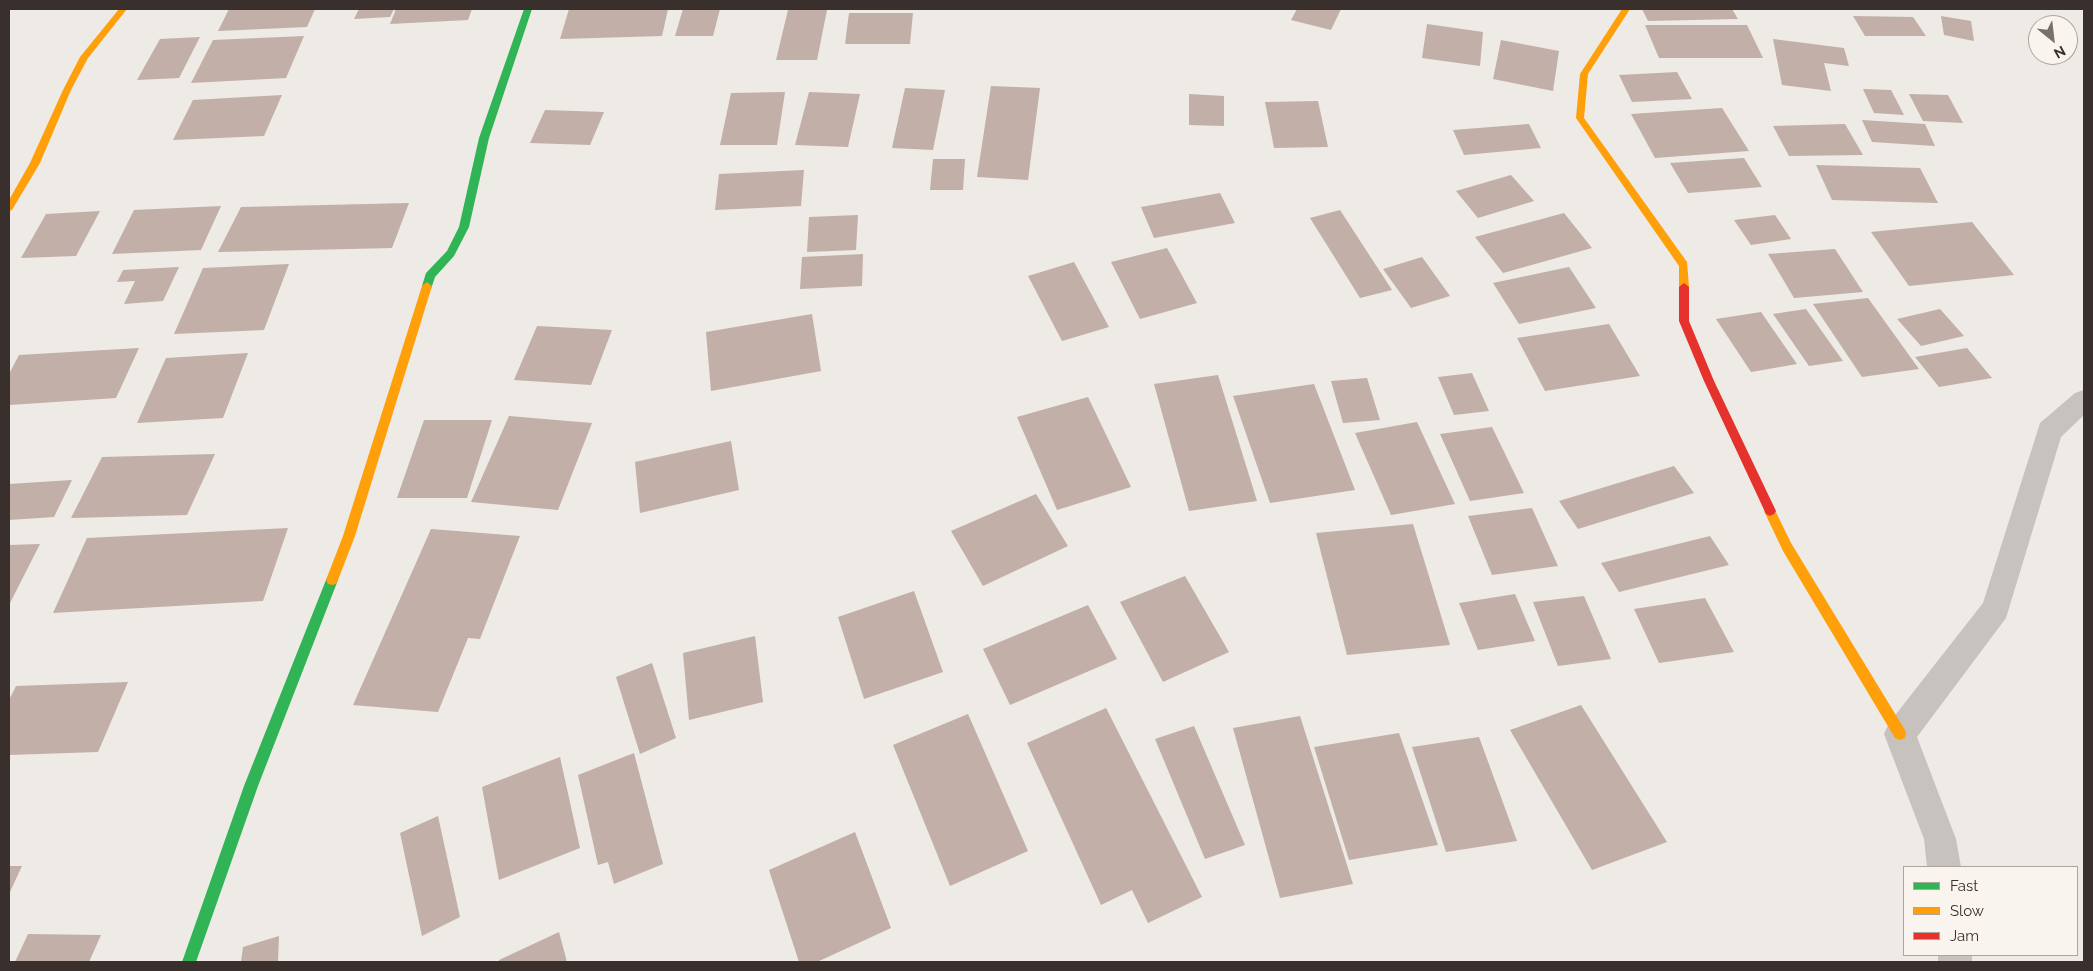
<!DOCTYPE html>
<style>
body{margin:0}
#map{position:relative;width:2093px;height:971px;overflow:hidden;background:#eeeae5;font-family:Raleway,sans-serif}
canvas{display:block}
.frame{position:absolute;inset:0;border:10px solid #392f2c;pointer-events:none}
.legend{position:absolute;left:1903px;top:866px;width:175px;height:90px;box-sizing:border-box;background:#faf4ee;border:1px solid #ada5a0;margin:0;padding:6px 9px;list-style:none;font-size:15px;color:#392f2c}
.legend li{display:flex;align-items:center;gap:10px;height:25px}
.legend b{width:25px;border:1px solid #ada5a0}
.north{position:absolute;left:2028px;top:15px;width:50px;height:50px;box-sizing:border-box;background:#faf4ee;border:1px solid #ada5a0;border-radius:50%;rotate:151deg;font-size:14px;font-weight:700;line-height:20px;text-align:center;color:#392f2c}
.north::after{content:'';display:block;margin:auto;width:18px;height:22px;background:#78706d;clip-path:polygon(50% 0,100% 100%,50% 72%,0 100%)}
</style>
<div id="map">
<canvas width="2093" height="971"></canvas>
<div class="frame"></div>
<ul class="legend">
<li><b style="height:6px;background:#30b455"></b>Fast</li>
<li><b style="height:6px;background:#ff9f0a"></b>Slow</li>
<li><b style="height:6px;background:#e5322d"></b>Jam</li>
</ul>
<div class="north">N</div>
</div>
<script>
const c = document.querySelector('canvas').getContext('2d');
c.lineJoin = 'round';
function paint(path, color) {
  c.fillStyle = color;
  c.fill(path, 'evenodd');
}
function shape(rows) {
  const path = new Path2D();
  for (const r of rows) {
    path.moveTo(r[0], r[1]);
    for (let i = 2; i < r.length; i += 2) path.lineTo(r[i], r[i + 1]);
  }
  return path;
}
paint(shape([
 [229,9,315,9,307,27,218,31],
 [359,9,394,9,390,17,354,19],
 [396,9,472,9,468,20,390,24],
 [569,9,668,9,662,36,560,39],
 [683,9,720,9,713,36,675,36],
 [1297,9,1341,9,1331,30,1291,20],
 [1642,9,1732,9,1738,19,1648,21],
 [788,10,827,10,817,60,776,60],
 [849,13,913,13,910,44,845,44],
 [1853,16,1913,17,1926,36,1865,36],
 [1941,16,1971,21,1974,41,1944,35],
 [1427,24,1483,32,1480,66,1422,58],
 [1645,25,1747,25,1763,58,1659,58],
 [304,36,286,78,191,83,213,40],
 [200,37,179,78,137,80,160,39],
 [1773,39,1844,48,1849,66,1824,63,1831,91,1782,85],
 [1501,40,1559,51,1553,91,1493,79],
 [1677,72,1692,99,1632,102,1619,75],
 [991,86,1040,88,1028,180,977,177],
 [905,88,945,90,933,150,892,148],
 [1863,89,1891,90,1904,115,1874,113],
 [785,92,777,145,720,145,731,93],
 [809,92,860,94,848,147,795,145],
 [1189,94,1224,96,1224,126,1189,125],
 [1909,94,1948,95,1963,123,1923,121],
 [282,95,264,136,173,140,193,100],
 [1318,101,1328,147,1274,148,1265,102],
 [1722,108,1749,151,1655,158,1631,114],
 [545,110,604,112,590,145,530,143],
 [1862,120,1925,124,1935,146,1872,142],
 [1529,124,1541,148,1464,155,1453,130],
 [1845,124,1863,155,1789,156,1773,126],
 [1744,158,1762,187,1688,193,1670,163],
 [933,159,965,159,963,190,930,190],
 [1816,165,1920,168,1938,203,1832,200],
 [804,170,801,206,715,210,719,174],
 [1511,175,1534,201,1478,218,1456,191],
 [1220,193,1235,223,1154,238,1141,207],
 [409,203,392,248,218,252,241,207],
 [221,206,201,250,112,254,134,210],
 [1340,210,1392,290,1360,298,1310,218],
 [100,211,76,256,21,258,46,214],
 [1564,213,1592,248,1503,273,1475,237],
 [858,215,856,250,807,252,809,217],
 [1775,215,1791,239,1751,245,1734,220],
 [1972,222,2014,275,1909,286,1871,232],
 [1167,248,1197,303,1140,319,1111,262],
 [1835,249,1863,292,1794,298,1768,254],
 [863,254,862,286,800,289,802,257],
 [1422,257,1450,296,1411,308,1383,269],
 [1074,262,1109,327,1062,341,1028,276],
 [289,264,264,330,174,334,203,268],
 [179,267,163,301,124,304,135,281,117,282,123,270],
 [1569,267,1596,308,1519,324,1493,283],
 [1868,298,1919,369,1862,377,1813,304],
 [1806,309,1843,361,1809,366,1773,314],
 [1940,309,1964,336,1921,346,1897,319],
 [1761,312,1797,364,1751,372,1716,319],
 [812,314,821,371,711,391,706,332],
 [1609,324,1640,376,1545,391,1517,338],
 [537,326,612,330,591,385,514,380],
 [139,348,116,398,9,405,9,374,19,355],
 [1967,348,1992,378,1939,387,1915,357],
 [248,353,223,418,137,423,166,358],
 [1472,373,1489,411,1454,415,1438,377],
 [1218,375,1257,501,1189,511,1154,384],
 [1367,378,1380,420,1343,423,1331,381],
 [1314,384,1355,490,1270,503,1233,396],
 [1088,397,1131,487,1057,510,1017,417],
 [509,416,592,423,558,510,471,502],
 [424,420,492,420,467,498,397,498],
 [1417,422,1455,504,1391,515,1355,433],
 [1492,427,1524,493,1470,501,1440,434],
 [731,441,739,490,640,513,635,462],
 [215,454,187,515,71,518,102,457],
 [1674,466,1694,493,1578,529,1559,501],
 [72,480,54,517,9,520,9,484],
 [1036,494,1068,546,983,586,951,531],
 [1532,508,1558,566,1492,575,1468,516],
 [1413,524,1450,645,1347,655,1316,533],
 [288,528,263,601,53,613,87,538],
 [431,529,520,536,480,639,468,638,438,712,353,705],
 [1710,536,1729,565,1619,592,1601,563],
 [40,544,9,605,9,545],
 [1185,576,1229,652,1163,682,1120,602],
 [914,591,943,672,864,699,838,617],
 [1515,594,1535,641,1478,650,1459,603],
 [1584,596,1611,659,1558,666,1533,602],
 [1705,598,1734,652,1659,663,1634,609],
 [1088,605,1117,659,1010,705,983,649],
 [755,636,763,702,689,720,683,653],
 [652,663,676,738,640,754,616,677],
 [128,682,98,752,9,755,9,700,16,686],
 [1581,705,1667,842,1592,870,1510,730],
 [1106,708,1202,897,1148,923,1132,890,1101,905,1027,743],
 [968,714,1028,851,950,886,893,745],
 [1300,716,1353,884,1280,898,1233,728],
 [1194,726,1245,845,1205,859,1155,739],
 [1399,733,1438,845,1349,860,1314,747],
 [1479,737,1517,841,1446,852,1412,747],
 [634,753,663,864,614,884,608,862,598,865,578,775],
 [560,757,580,848,499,880,482,787],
 [438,816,460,917,422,936,400,833],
 [855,832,891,928,817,962,799,962,769,870],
 [9,866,22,866,9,894],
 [559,932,567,962,499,962,499,960],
 [28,934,101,935,89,962,15,962],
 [279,936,278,962,241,962,243,947]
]), '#c1afa8');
paint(shape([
 [2084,390,2084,415,2061,437,2006,618,1917,737,1956,839,1961,867,1927,867,1924,839,1884,734,1889,723,1983,603,2040,423,2075,393,2084,390],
 [1938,955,1972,955,1972,962,1938,962,1938,955]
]), '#c8c2be');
paint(shape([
 [524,9,532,9,489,138,469,227,454,256,435,277,431,289,423,289,422,286,426,273,447,251,459,227,479,138,524,9],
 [332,575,336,576,338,580,258,786,196,962,182,962,244,786,326,580,328,576,332,575]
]), '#30b455');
paint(shape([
 [119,9,127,9,88,58,71,90,40,163,12,210,9,211,9,200,30,163,63,90,80,57,119,9],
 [1622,9,1630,9,1588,74,1584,118,1687,262,1689,287,1684,291,1679,287,1679,266,1576,118,1580,74,1622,9],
 [427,282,432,286,355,536,338,580,336,584,332,585,328,584,326,580,343,536,422,286,427,282],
 [1770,506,1774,508,1791,543,1905,730,1906,734,1905,738,1900,740,1895,738,1783,551,1764,511,1766,508,1770,506]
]), '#ff9f0a');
paint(shape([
 [1684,283,1689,287,1689,321,1714,381,1776,511,1774,514,1770,516,1766,514,1704,381,1679,321,1679,287,1684,283]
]), '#e5322d');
</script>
